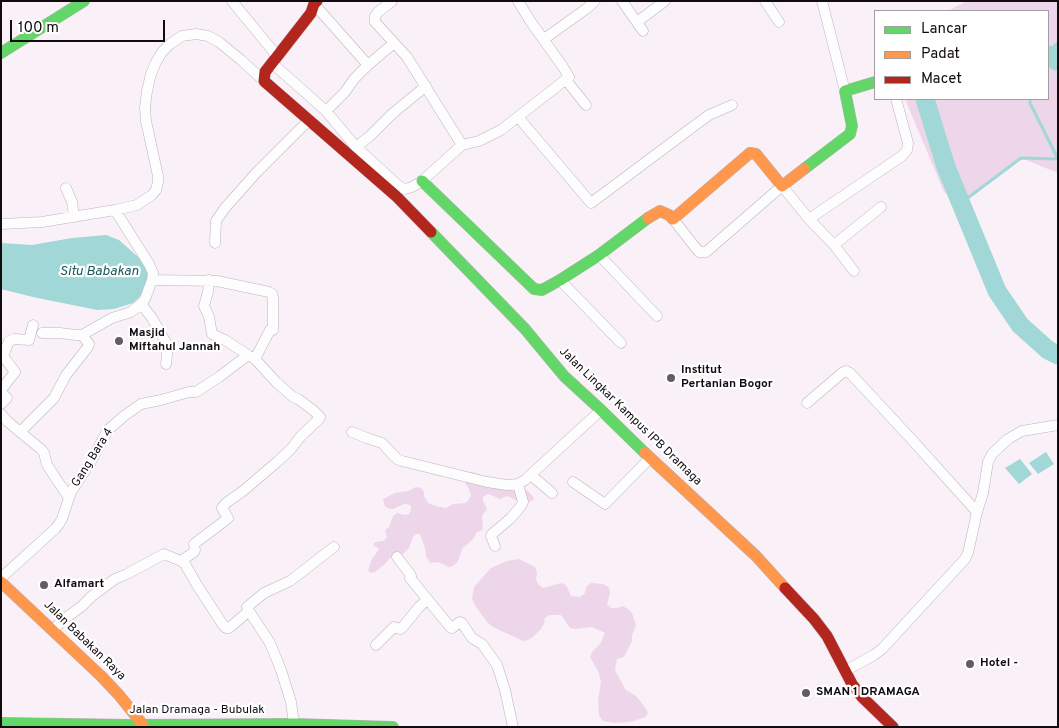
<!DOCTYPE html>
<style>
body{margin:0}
#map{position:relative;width:1059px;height:728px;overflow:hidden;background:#faf0f8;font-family:Overpass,sans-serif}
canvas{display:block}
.frame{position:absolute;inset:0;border:2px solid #120c11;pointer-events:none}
.legend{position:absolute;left:874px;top:10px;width:175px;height:90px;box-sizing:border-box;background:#fff;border:1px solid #a09ea0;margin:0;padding:6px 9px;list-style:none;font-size:15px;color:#120c11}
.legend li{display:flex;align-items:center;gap:10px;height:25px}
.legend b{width:25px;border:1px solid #a09ea0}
.scale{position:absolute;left:10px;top:20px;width:155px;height:22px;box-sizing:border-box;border:2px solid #120c11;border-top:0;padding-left:6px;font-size:15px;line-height:18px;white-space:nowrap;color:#120c11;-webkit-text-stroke:4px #fff;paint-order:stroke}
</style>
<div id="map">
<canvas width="1059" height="728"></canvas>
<div class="frame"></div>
<ul class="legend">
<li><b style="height:6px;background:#63d668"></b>Lancar</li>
<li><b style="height:6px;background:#ff974d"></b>Padat</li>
<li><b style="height:6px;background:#b3261e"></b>Macet</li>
</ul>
<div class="scale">100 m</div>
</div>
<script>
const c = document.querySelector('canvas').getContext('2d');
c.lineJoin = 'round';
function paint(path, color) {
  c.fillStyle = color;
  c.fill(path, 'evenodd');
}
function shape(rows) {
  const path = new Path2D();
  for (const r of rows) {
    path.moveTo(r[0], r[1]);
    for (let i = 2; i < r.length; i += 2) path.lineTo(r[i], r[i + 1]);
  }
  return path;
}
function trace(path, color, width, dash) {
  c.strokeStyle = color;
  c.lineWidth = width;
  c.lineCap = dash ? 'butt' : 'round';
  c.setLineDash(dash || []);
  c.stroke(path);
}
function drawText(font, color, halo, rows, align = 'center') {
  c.font = font + ' Overpass,sans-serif';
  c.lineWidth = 4.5;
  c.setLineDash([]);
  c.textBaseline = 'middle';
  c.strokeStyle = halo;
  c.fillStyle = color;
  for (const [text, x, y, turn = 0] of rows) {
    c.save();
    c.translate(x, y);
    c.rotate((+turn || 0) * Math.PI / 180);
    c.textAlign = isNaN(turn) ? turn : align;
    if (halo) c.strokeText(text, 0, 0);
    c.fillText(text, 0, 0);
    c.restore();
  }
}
paint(shape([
 [967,1,1058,1,1058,173,1021,158,961,203,944,192,905,99,1048,99,1048,11,948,11],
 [472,472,525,489,529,492,534,498,532,501,525,502,518,501,507,496,500,499,489,494,486,495,483,497,483,501,487,509,482,516,483,529,480,531,477,532,473,539,462,549,458,561,453,566,449,567,438,562,430,563,426,556,425,548,420,534,416,534,413,537,409,548,401,556,390,558,385,564,375,572,371,573,368,571,372,559,379,549,373,545,375,542,384,541,387,537,385,530,389,527,393,516,397,513,405,515,409,514,411,510,411,506,407,504,404,504,393,509,390,509,386,507,384,504,383,499,395,493,408,491,416,487,421,488,424,492,424,496,428,503,436,506,446,508,453,504,466,503,471,496,469,489,462,478,467,473],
 [519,559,535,567,537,573,536,579,538,584,543,588,561,583,566,585,571,596,580,597,585,593,586,587,591,583,603,584,609,587,610,593,607,604,611,608,617,608,623,606,628,609,632,613,636,625,632,636,632,641,624,657,617,659,615,670,623,685,626,690,636,696,644,706,648,712,646,717,630,722,614,723,603,721,599,716,598,700,601,682,598,671,590,657,592,652,600,644,605,633,592,627,576,629,570,628,561,615,550,615,545,618,544,624,541,629,533,637,528,640,523,641,493,627,487,622,474,604,472,598,474,587,491,568,507,561]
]), '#edd6e9');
paint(shape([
 [1058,41,1058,69,1055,71,1048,67,1048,46,1052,46],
 [106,235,119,240,137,256,141,258,148,271,148,286,140,296,133,303,114,309,97,310,33,297,1,289,1,243,32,245,72,238],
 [1046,452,1054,464,1038,474,1029,463],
 [1020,459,1032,474,1019,484,1005,468]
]), '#a2d7d7');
trace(shape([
 [1030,99,1030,103,1058,159],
 [961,203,1021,158,1058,159]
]), '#a2d7d7', 3);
trace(shape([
 [925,99,946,167,997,291,1020,325,1048,350,1058,355]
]), '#a2d7d7', 19);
const street = shape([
 [232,1,277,56],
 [392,1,378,12,375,16,375,22,407,57,462,145],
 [622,1,643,31],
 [765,1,779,22],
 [822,1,845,91],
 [314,4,368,65],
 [637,22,665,1],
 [544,39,586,9,595,1],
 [272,63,326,111,356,147,400,187,405,189,412,187,422,181,462,145,479,141,501,130,569,77,563,67,531,22,518,1],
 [566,80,586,105],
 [326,111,345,92,354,79,368,65,394,43],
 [518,117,591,203,694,126,709,115,732,105],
 [356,147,370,136,392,114,426,86],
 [66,188,72,202,74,216],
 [673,219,699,252,706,252,782,186,809,219,834,245,854,271],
 [809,219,902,156,907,150,908,143,896,99],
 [1,224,42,222,115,210,137,205,152,195,156,190,158,182,158,176,146,121,145,108,147,91,151,74,156,62,162,52,170,44,182,36,196,34,208,36,219,42,241,60,264,81],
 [215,243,216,221,225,208,256,173,309,120],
 [834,245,881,207],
 [599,255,657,316],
 [209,280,208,292,204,306,209,317,212,334,225,340,248,355],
 [560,280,621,343],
 [141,304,152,318,168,346,166,364],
 [42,333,60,333,76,335,82,335,112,318,131,312,141,304,145,299,152,280,153,273,149,264,115,210],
 [1,390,15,372,3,356,9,341,14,339,29,340,33,325],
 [1,392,7,398,1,404],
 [807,403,842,373,846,371,850,373,914,442,977,512],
 [1,414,7,421,20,432,54,398,66,375,88,347,89,344,82,335],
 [20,432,42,450,44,453,47,465,69,498],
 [352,432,367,438,382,443,397,459,402,461,487,482,507,485,518,484,525,480,601,410],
 [531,475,552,493],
 [573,482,605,504,650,458],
 [495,546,491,536,492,534,511,518,521,506,523,502,518,484],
 [397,557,410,574,411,576,410,578,451,628,452,628,460,622,462,623,472,638,482,644,497,665,505,690,513,727],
 [181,561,185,564,197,585,223,625,226,628,229,628,249,611,247,607,264,593,290,581,334,547],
 [1,578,55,529,59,524,62,519,71,492,90,463,108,430,124,416,141,404,161,400,189,392,196,392,219,377,248,355,255,359,270,330,273,330,273,298,272,294,269,292,217,281,152,280],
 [249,611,270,643,281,670,291,702,294,724],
 [53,630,63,620,82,606,92,596,115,579,127,574,164,554,181,561,194,552,195,550,194,544,227,519,228,518,222,508,226,503,243,491,277,462,291,449,301,436,319,419,320,417,313,410,298,399,293,397,276,382,255,359],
 [376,645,394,627,400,629,402,628,419,607,427,600],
 [845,671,874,655,882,649,965,559,968,553,977,512,983,493,988,462,992,454,1008,439,1022,431,1058,425]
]);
const fast = shape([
 [1,53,84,1],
 [804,169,850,134,852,126,845,91,875,82],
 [422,181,534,289,542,290,560,280,599,255,648,218],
 [431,232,525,329,564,376,601,410,645,453],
 [1,723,132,725,294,724,393,727]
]);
const slow = shape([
 [648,218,660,211,669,215,673,219,750,153,756,154,782,186,804,169],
 [645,453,756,556,785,588],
 [1,582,101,676,119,695,143,725]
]);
const jam = shape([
 [317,1,314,4,311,13,265,72,264,81,396,196,431,232],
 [785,588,814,619,827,636,852,684,862,697,893,727]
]);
trace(street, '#bbb4ba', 11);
trace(fast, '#bbb4ba', 12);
trace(slow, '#bbb4ba', 12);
trace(jam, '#bbb4ba', 12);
trace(street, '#fefdfe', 10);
trace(fast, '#63d668', 11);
trace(slow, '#ff974d', 11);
trace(jam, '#b3261e', 11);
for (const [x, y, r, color] of [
 [119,341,5,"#635c62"],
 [671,378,5,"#635c62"],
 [44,585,5,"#635c62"],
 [970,664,5,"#635c62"],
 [806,693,5,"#635c62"]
]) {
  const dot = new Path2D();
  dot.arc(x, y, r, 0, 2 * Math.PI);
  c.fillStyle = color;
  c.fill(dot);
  trace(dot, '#fff', 2);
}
drawText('bold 12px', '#120c11', '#fff', [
 ["Masjid",129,334],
 ["Miftahul Jannah",129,348],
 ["Institut",681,371],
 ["Pertanian Bogor",681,385],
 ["Alfamart",54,585],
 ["Hotel -",980,664],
 ["SMAN 1 DRAMAGA",816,693]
], 'left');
drawText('12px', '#120c11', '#fff', [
 ["Jalan Lingkar Kampus IPB Dramaga",630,417,44],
 ["Gang Bara 4",93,458,-58],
 ["Jalan Babakan Raya",84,641,44],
 ["Jalan Dramaga - Bubulak",197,711]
]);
drawText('italic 14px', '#195c5a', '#fff', [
 ["Situ Babakan",99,272]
]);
</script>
